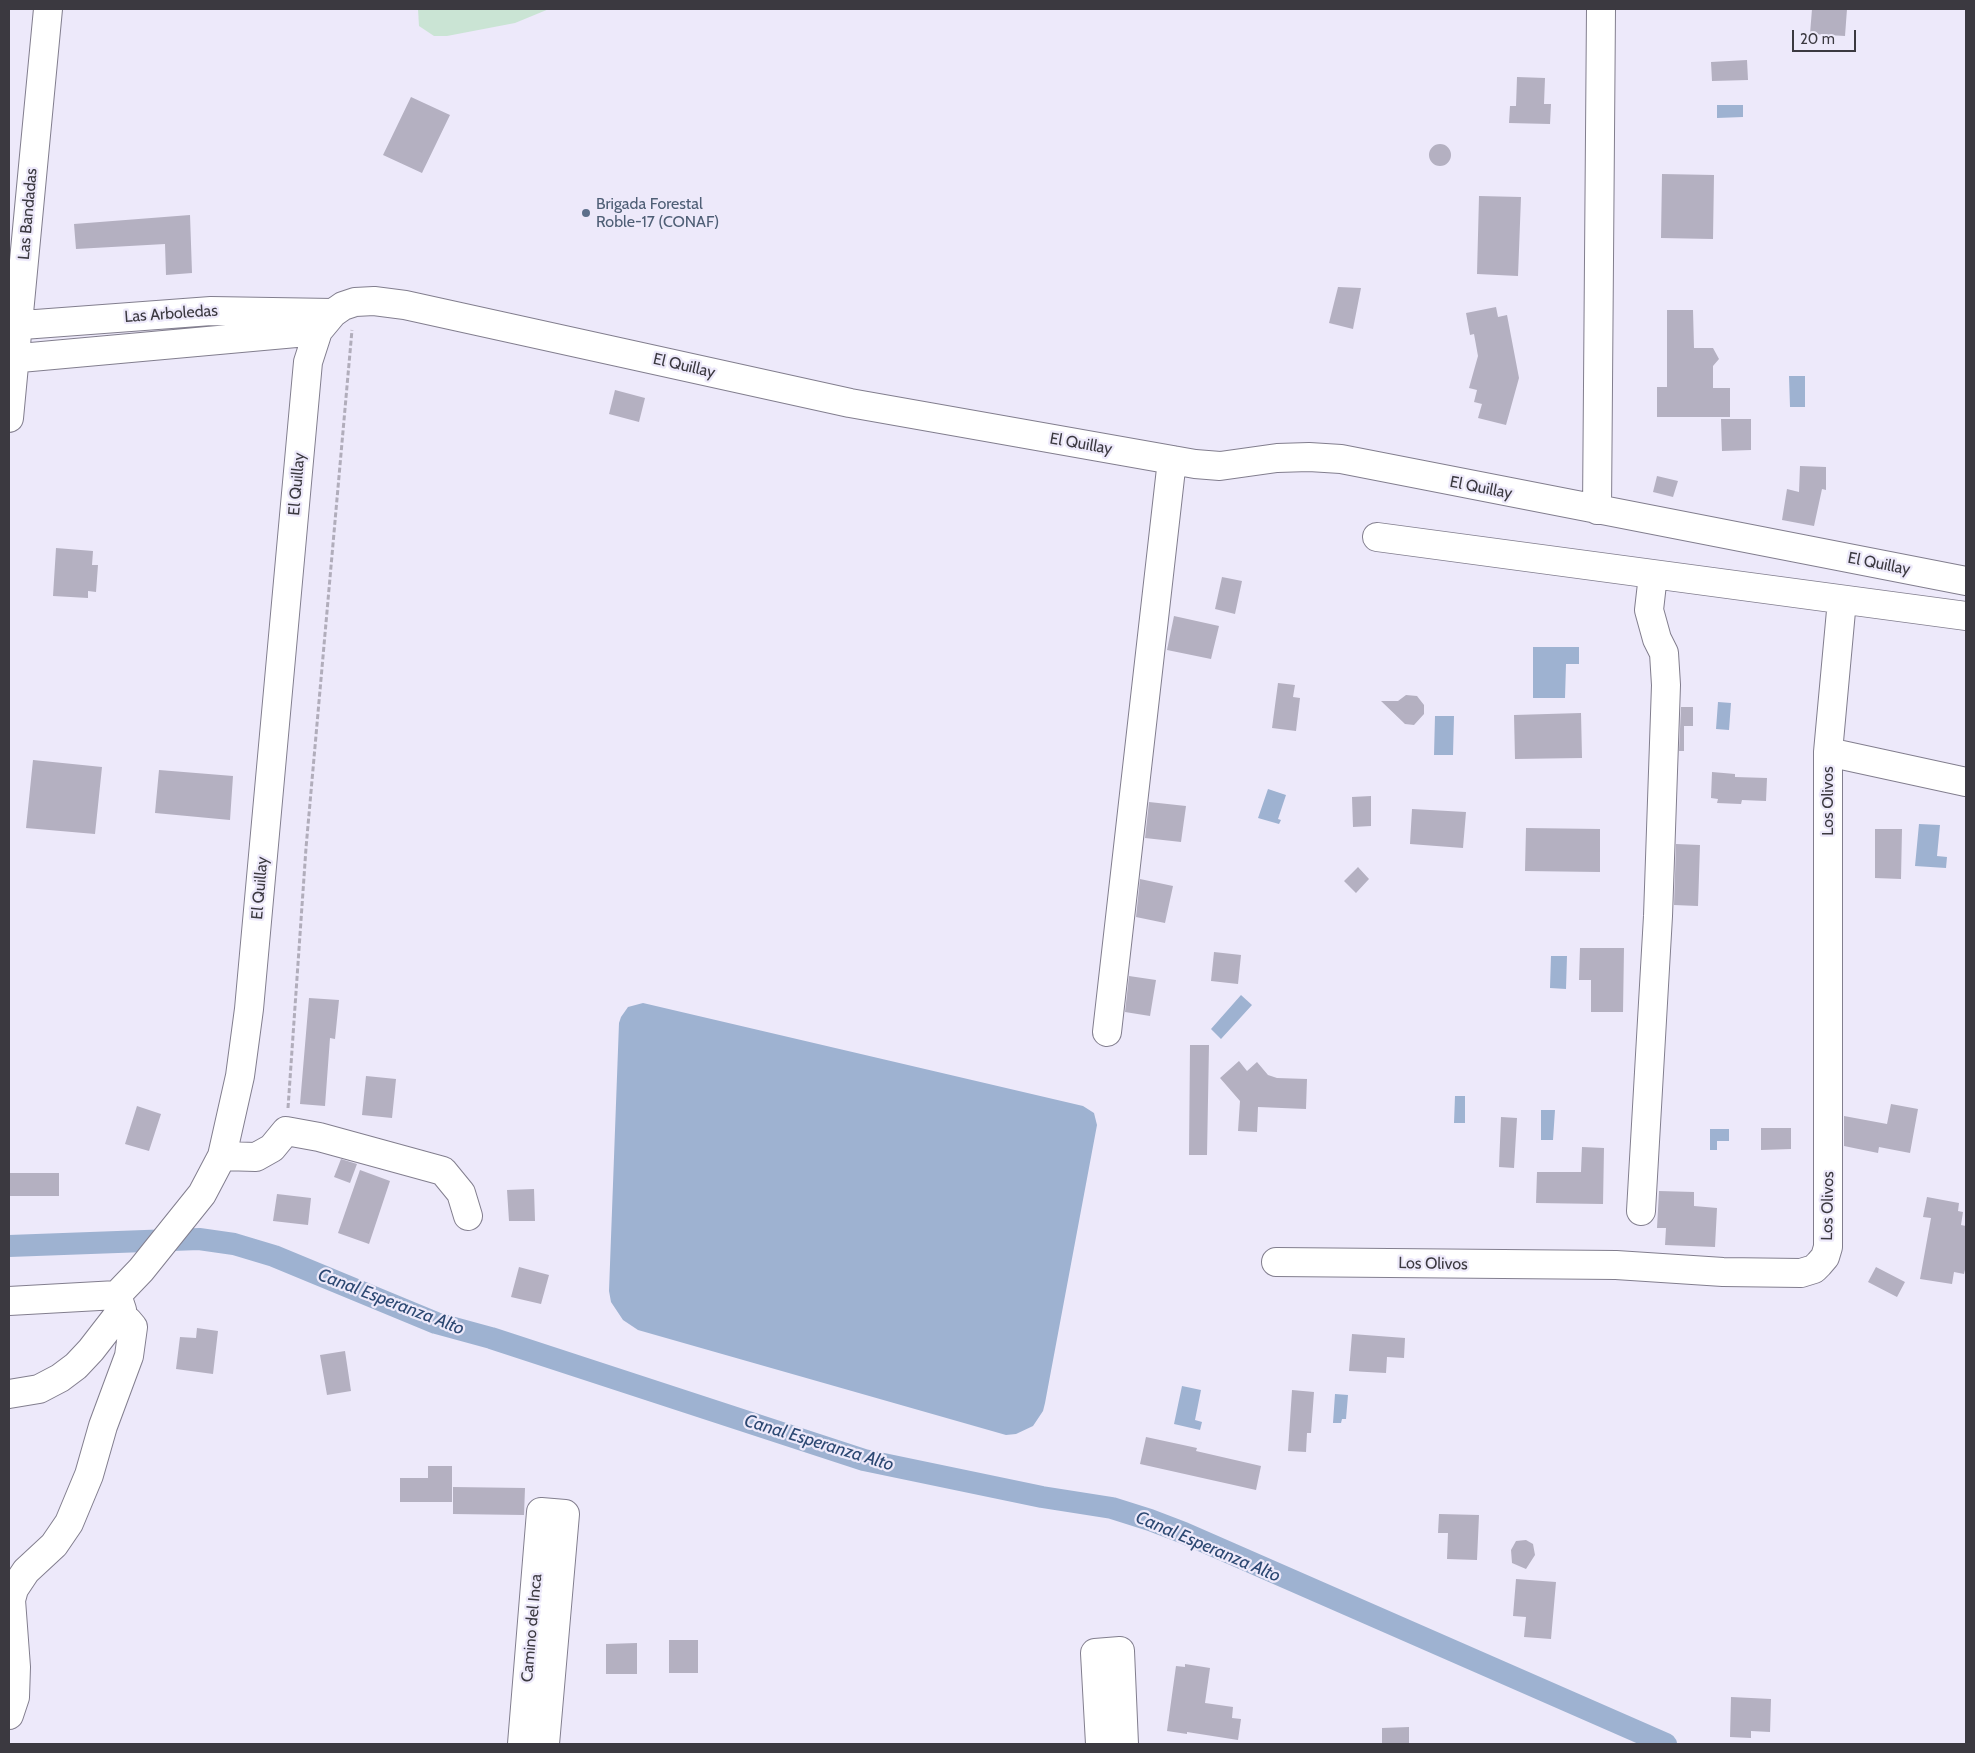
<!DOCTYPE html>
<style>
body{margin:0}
#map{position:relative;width:1975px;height:1753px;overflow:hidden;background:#ede9fa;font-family:Cabin,sans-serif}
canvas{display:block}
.frame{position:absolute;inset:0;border:10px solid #3b3940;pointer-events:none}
.scale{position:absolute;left:1792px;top:30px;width:64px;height:22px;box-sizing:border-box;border:2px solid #3b3940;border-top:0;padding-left:6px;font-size:15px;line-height:18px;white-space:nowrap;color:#3b3940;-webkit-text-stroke:4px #ede9fa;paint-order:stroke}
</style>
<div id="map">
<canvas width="1975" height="1753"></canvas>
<div class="frame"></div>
<div class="scale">20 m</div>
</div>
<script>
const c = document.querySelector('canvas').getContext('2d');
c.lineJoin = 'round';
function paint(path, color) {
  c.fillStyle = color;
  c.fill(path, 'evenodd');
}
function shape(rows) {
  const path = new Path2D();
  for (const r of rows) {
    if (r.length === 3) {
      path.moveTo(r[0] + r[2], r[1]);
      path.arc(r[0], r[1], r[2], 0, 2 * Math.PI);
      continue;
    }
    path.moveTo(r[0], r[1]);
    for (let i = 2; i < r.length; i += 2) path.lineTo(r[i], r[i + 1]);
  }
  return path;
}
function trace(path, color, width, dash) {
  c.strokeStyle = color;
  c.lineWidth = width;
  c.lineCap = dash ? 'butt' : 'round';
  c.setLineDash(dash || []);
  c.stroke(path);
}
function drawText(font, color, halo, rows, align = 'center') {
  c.font = font + ' Cabin,sans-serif';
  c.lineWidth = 4.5;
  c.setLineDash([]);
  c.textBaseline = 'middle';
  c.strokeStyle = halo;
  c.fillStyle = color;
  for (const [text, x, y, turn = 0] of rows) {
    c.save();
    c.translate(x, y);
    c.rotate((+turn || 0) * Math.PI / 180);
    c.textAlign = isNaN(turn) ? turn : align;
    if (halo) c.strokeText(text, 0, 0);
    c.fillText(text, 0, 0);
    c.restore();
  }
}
paint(shape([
 [418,9,549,9,515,23,447,36,434,36,419,26]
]), '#cae4d4');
paint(shape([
 [1717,105,1743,105,1743,117,1717,118],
 [1789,376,1805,376,1805,407,1790,407],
 [1533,647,1579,647,1579,664,1566,664,1565,698,1533,698],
 [1718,702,1731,703,1729,730,1716,729],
 [1435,716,1454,716,1453,755,1434,755],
 [1268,789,1286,795,1278,819,1281,820,1279,824,1258,818],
 [1919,824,1940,825,1937,856,1947,857,1946,868,1915,866],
 [1551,956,1567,956,1566,989,1550,988],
 [1241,995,1252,1005,1221,1039,1211,1029],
 [643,1003,1083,1106,1094,1113,1097,1125,1045,1403,1043,1411,1033,1426,1016,1434,1006,1435,638,1330,623,1320,611,1302,609,1291,619,1023,621,1017,628,1007],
 [1455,1096,1465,1096,1465,1123,1454,1123],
 [1541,1110,1555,1110,1553,1140,1541,1140],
 [1710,1129,1729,1129,1729,1141,1717,1141,1717,1150,1710,1150],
 [1182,1386,1201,1390,1195,1420,1202,1422,1200,1430,1174,1424],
 [1335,1394,1348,1395,1346,1419,1342,1419,1341,1423,1333,1423]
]), '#9eb2d1');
trace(shape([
 [9,1246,199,1239,234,1244,274,1256,436,1323,491,1338,864,1460,1042,1497,1112,1508,1150,1520,1184,1533,1666,1744]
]), '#9eb2d1', 22);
paint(shape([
 [1812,9,1847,9,1845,36,1810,34],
 [1747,60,1748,80,1712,81,1711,62],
 [1517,77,1545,78,1544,104,1551,104,1550,124,1509,123,1510,106,1516,106],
 [411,97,450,115,422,173,383,155],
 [1440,155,11],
 [1662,174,1714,175,1713,239,1661,238],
 [1479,196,1521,197,1518,276,1477,274],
 [190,215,192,273,166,275,165,244,76,249,74,224],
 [1338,287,1361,288,1353,329,1329,323],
 [1496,307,1498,317,1507,315,1519,378,1506,425,1478,418,1482,404,1474,402,1477,390,1469,388,1478,356,1474,334,1470,335,1466,313],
 [1667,310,1693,310,1694,348,1713,348,1719,359,1713,366,1713,388,1730,388,1730,417,1657,417,1657,387,1667,387],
 [615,390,645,398,639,422,609,414],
 [1721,419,1751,419,1751,450,1722,451],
 [1800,466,1826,467,1826,490,1822,489,1814,526,1782,520,1787,489,1799,492],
 [1657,476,1678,481,1673,497,1653,492],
 [56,548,93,551,92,565,98,565,96,592,88,591,88,598,53,596],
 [1222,577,1242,581,1235,614,1215,609],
 [1174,616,1219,626,1211,659,1167,650],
 [1278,683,1295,685,1293,697,1300,698,1296,731,1272,728],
 [1406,695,1417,696,1424,705,1424,714,1414,725,1405,724,1381,701,1398,701],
 [1681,707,1693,707,1693,726,1684,726,1684,751,1679,751],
 [1581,713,1582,758,1515,759,1514,715],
 [33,760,102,767,95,834,26,828],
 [159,770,233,776,230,820,155,813],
 [1712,772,1735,774,1735,777,1767,778,1766,801,1742,800,1741,804,1717,803,1718,799,1711,798],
 [1371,796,1371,826,1353,827,1352,797],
 [1149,802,1186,806,1181,842,1145,838],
 [1412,809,1466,812,1463,848,1410,844],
 [1526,828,1600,829,1600,872,1525,871],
 [1875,829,1902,829,1901,879,1875,878],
 [1676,844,1700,845,1698,906,1674,905],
 [1358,867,1369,879,1356,893,1344,881],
 [1140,879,1173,886,1165,923,1136,917],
 [1580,948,1624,948,1623,1012,1591,1012,1591,980,1579,980],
 [1214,952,1241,955,1238,984,1211,981],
 [1129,976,1156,980,1150,1016,1125,1012],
 [309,998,339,1000,335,1039,330,1038,325,1106,300,1104],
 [1190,1045,1209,1045,1207,1155,1189,1155],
 [1239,1061,1247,1071,1257,1062,1268,1075,1277,1078,1307,1079,1306,1109,1258,1107,1257,1132,1238,1131,1240,1101,1220,1078],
 [366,1076,396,1079,392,1118,362,1115],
 [1891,1104,1918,1109,1910,1153,1879,1147,1878,1153,1844,1146,1844,1116,1887,1124],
 [137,1106,161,1114,149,1151,125,1144],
 [1501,1117,1517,1118,1514,1168,1499,1167],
 [1761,1128,1791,1128,1791,1149,1761,1150],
 [1582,1147,1604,1148,1603,1204,1536,1203,1537,1172,1581,1172],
 [341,1159,357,1164,350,1183,334,1177],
 [360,1170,390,1181,369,1244,338,1233],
 [9,1173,59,1173,59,1196,9,1196],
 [534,1189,535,1221,509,1221,507,1190],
 [1659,1191,1694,1192,1694,1206,1717,1208,1715,1247,1665,1245,1666,1228,1657,1228],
 [277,1194,311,1198,308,1225,273,1221],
 [1927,1197,1959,1203,1958,1211,1963,1212,1961,1225,1966,1226,1966,1265,1964,1274,1954,1272,1952,1284,1920,1279,1931,1218,1923,1217],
 [519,1267,549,1275,541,1304,511,1297],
 [1876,1267,1905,1282,1897,1297,1868,1282],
 [197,1328,218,1331,213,1374,176,1369,180,1337,196,1338],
 [1352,1334,1405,1338,1404,1358,1387,1357,1386,1373,1349,1371],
 [345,1351,351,1391,327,1395,320,1355],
 [1292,1390,1314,1392,1311,1433,1307,1433,1306,1452,1288,1451],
 [1146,1437,1197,1448,1196,1451,1261,1466,1256,1490,1140,1464],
 [428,1466,452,1466,452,1502,400,1502,400,1478,428,1478],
 [453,1487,525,1488,524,1515,453,1514],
 [1439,1514,1479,1515,1477,1560,1447,1559,1448,1533,1438,1533],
 [1526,1540,1533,1544,1535,1555,1526,1569,1512,1563,1511,1550,1516,1541],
 [1516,1579,1556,1582,1551,1639,1524,1637,1526,1617,1513,1616],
 [669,1640,698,1640,698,1673,669,1673],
 [637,1643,637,1674,606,1674,606,1644],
 [1185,1664,1210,1668,1205,1703,1233,1707,1232,1718,1241,1719,1238,1740,1187,1732,1187,1734,1167,1731,1176,1666,1185,1667],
 [1731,1697,1771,1699,1770,1732,1751,1731,1751,1738,1730,1737],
 [1409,1727,1409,1744,1382,1744,1382,1728]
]), '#b4b0c1');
const minor = shape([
 [9,326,211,311,333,313],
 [9,359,318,331],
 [9,418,48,9],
 [1597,510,1601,9],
 [1377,537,1966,616],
 [1828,752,1966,782],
 [1107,1032,1172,460],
 [222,1156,256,1157,272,1148,286,1131,319,1137,443,1171,461,1193,468,1216],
 [1641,1211,1658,916,1666,685,1664,653,1657,639,1649,610,1653,575],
 [1276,1262,1616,1265,1723,1272,1801,1273,1814,1269,1819,1264,1825,1257,1828,1247,1828,752,1842,600],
 [9,1301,117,1295],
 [9,1394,39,1389,60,1378,76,1366,91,1350,122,1310,117,1295,141,1270,202,1194,222,1156,240,1076,249,1009,308,362,318,331,333,313,343,306,355,302,374,301,405,305,850,403,1195,464,1220,466,1277,458,1309,457,1341,459,1966,581],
 [9,1715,15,1697,16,1667,11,1600,14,1589,26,1571,54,1545,69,1523,89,1475,103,1426,129,1356,133,1327,128,1321,119,1316],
 [522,1744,541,1512,565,1514,545,1744],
 [1100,1744,1095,1653,1120,1651,1124,1744]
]);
trace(minor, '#827e8e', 30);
trace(shape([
 [288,1108,306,848,352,330]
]), '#b1adbb', 3, [5, 2.5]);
trace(minor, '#fff', 28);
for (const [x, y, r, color] of [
 [586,213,5,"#5c6f8a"]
]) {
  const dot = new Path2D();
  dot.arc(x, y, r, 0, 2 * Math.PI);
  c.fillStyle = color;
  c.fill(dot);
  trace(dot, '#ede9fa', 2);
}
drawText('16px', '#4e5e75', '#ede9fa', [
 ["Brigada Forestal",596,204],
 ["Roble-17 (CONAF)",596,222]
], 'left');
drawText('16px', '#3b3940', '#ede9fa', [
 ["Las Bandadas",28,214,-85],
 ["Las Arboledas",171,314,-4],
 ["El Quillay",684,366,13],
 ["El Quillay",1081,444,10],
 ["El Quillay",297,484,-85],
 ["El Quillay",1481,488,11],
 ["El Quillay",1879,564,11],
 ["Los Olivos",1828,801,-90],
 ["El Quillay",260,888,-85],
 ["Los Olivos",1828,1206,-89],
 ["Los Olivos",1433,1264,1],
 ["Camino del Inca",532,1628,-85]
]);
drawText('italic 18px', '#2c4872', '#ede9fa', [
 ["Canal Esperanza Alto",391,1302,21],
 ["Canal Esperanza Alto",819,1443,17],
 ["Canal Esperanza Alto",1208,1547,23]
]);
</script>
